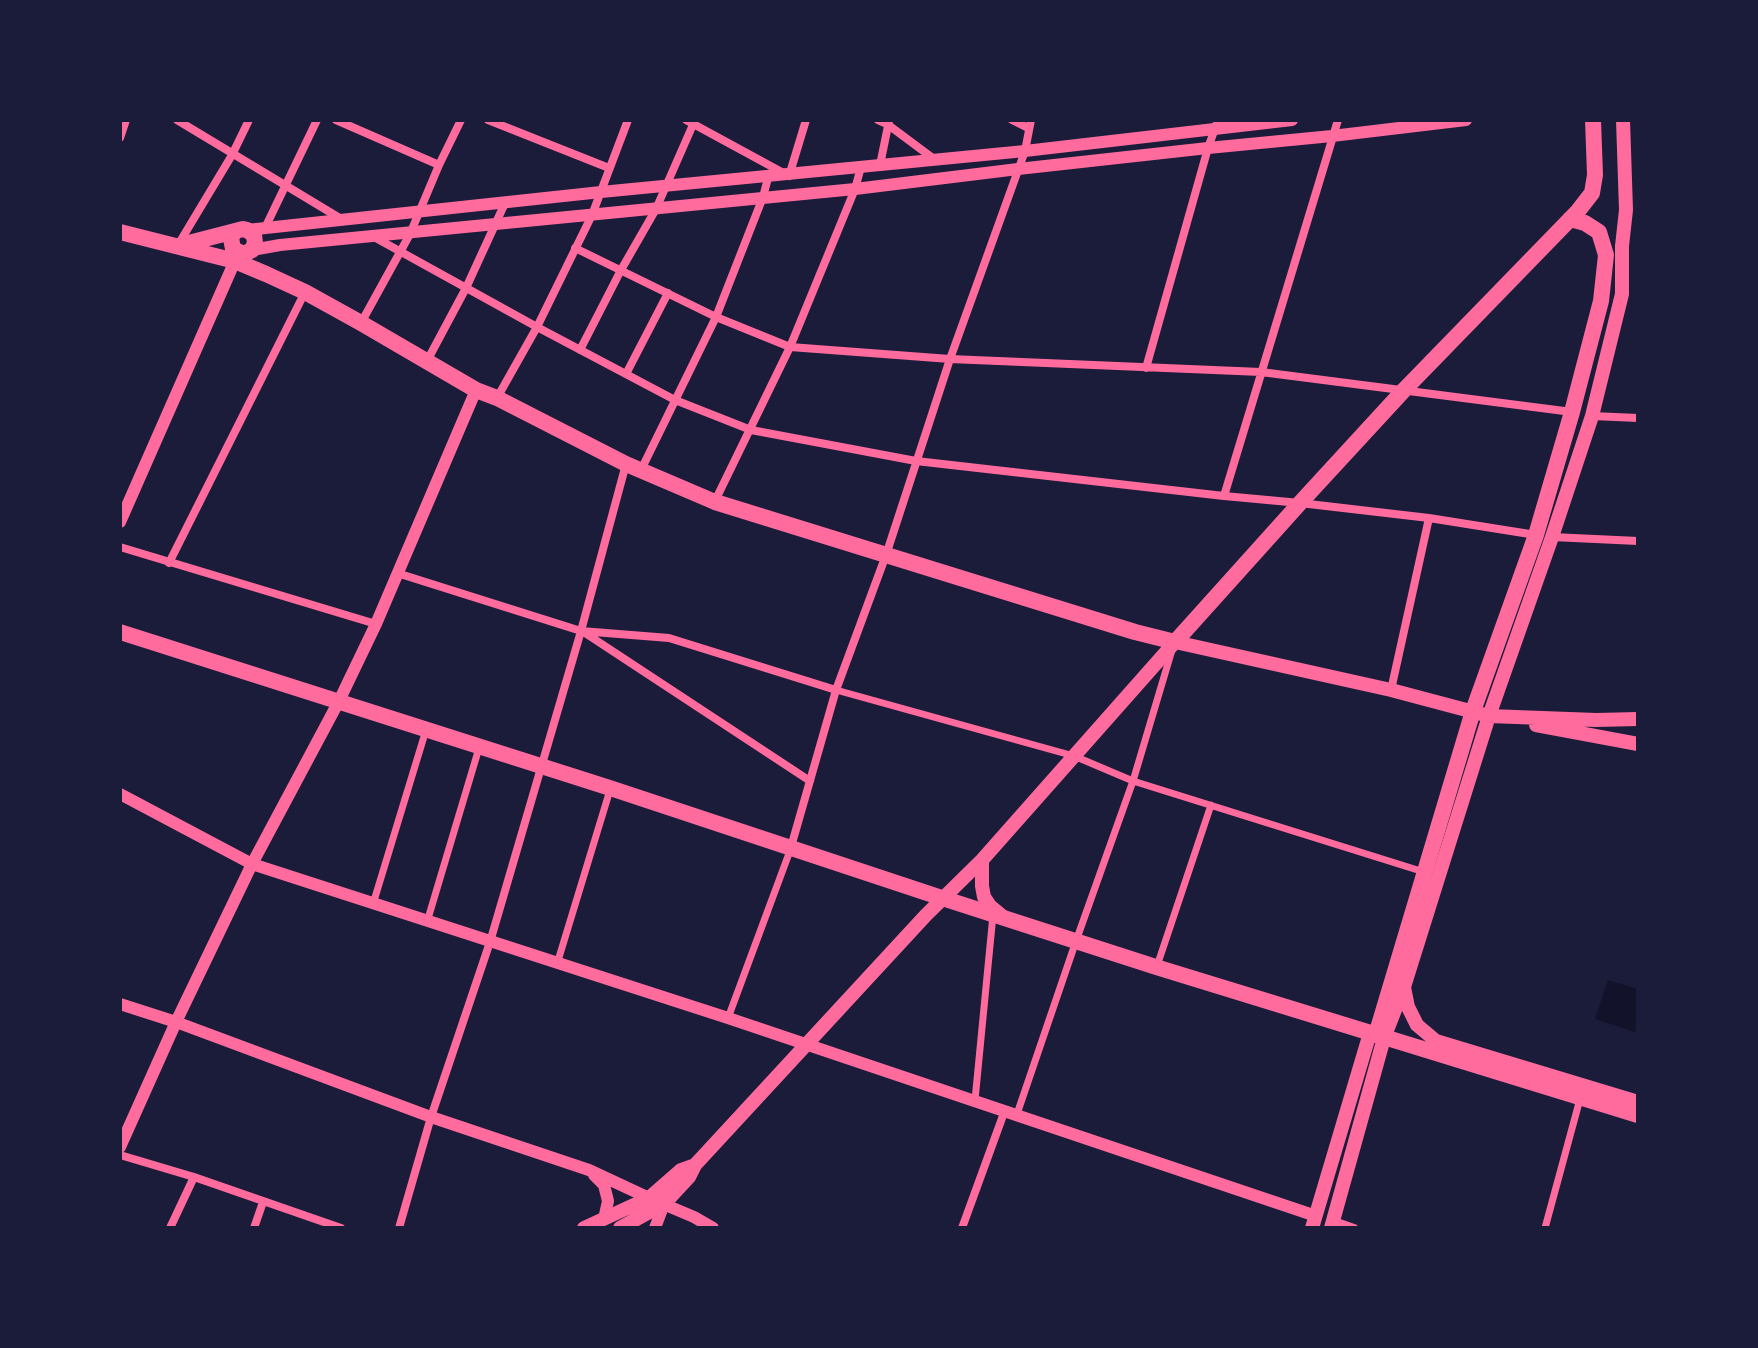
<!DOCTYPE html>
<style>
body{margin:0}
#map{position:relative;width:1758px;height:1348px;overflow:hidden;background:#1b1b3a;font-family:Signika,sans-serif}
canvas{display:block}
.frame{position:absolute;inset:0;border:122px solid #1b1b3a;pointer-events:none}
</style>
<div id="map">
<canvas width="1758" height="1348"></canvas>
<div class="frame"></div>
</div>
<script>
const c = document.querySelector('canvas').getContext('2d');
c.lineJoin = 'round';
function paint(path, color) {
  c.fillStyle = color;
  c.fill(path, 'evenodd');
}
function shape(rows) {
  const path = new Path2D();
  for (const r of rows) {
    path.moveTo(r[0], r[1]);
    for (let i = 2; i < r.length; i += 2) path.lineTo(r[i], r[i + 1]);
  }
  return path;
}
function trace(path, color, width, dash) {
  c.strokeStyle = color;
  c.lineWidth = width;
  c.lineCap = dash ? 'butt' : 'round';
  c.setLineDash(dash || []);
  c.stroke(path);
}
paint(shape([
 [1608,980,1638,989,1638,1033,1595,1019]
]), '#12122b');
trace(shape([
 [836,690,1074,756,1133,781,1424,872],
 [373,904,426,730],
 [427,922,479,748],
 [557,964,610,790],
 [1157,966,1211,805],
 [728,1018,791,848],
 [975,1100,993,915],
 [1017,1114,1076,941,1133,781,1172,650],
 [1545,1228,1580,1099]
]), '#ff6b9d', 7);
trace(shape([
 [177,120,343,220],
 [336,120,439,165],
 [488,120,609,168],
 [686,120,789,176,806,120],
 [878,120,887,124,934,159],
 [1012,120,1028,128],
 [120,138,126,120],
 [880,165,889,121],
 [265,228,317,120],
 [374,237,537,327,675,400,751,430,916,461,1224,496,1300,503,1429,518,1536,535],
 [178,245,232,155,249,120],
 [575,248,716,317,790,347,950,359,1261,372,1572,412],
 [361,323,410,234,439,165,461,120],
 [580,350,621,270,656,209,695,120],
 [427,361,466,288,505,203],
 [1146,368,1208,148,1218,120],
 [626,374,668,293],
 [497,398,537,327,592,215,628,120],
 [1592,416,1638,418],
 [641,470,716,317,763,197,768,178],
 [1224,496,1338,120],
 [715,501,790,347,855,189,861,167],
 [1552,537,1638,541],
 [120,547,376,624],
 [169,563,305,292],
 [397,573,581,631,669,638,836,690],
 [582,631,810,781],
 [1391,690,1429,518],
 [791,847,836,690,886,555,950,359,1025,151,1031,120],
 [120,1155,194,1177,341,1228],
 [1334,1221,1354,1228],
 [170,1228,194,1177],
 [254,1228,263,1202],
 [399,1228,431,1117,490,942,581,631,626,464],
 [962,1228,1005,1110]
]), '#ff6b9d', 8);
trace(shape([
 [247,230,601,192,1025,151,1292,120],
 [252,250,280,245,855,189,1018,169,1208,148,1332,136,1466,120],
 [120,522,238,254],
 [120,794,252,864,728,1018,1316,1216],
 [120,1004,176,1022,431,1117,589,1170,649,1198,694,1217,713,1228],
 [120,1147,176,1022,252,864,339,701,376,624,476,390],
 [594,1175,604,1185,608,1201,604,1219],
 [655,1228,664,1204]
]), '#ff6b9d', 12);
trace(shape([
 [1536,725,1638,744],
 [982,860,982,886,984,897,990,906,1002,916],
 [1404,987,1408,1007,1417,1025,1436,1041,1638,1102],
 [584,1228,649,1198,681,1170,695,1165],
 [620,1228,664,1204,689,1177,695,1165,926,915,982,860,1175,642,1391,690,1489,716,1596,720,1638,719],
 [1312,1228,1370,1033],
 [1331,1228,1384,1038,1404,987,1489,716,1552,537,1592,416,1622,294,1622,246,1626,210,1623,120]
]), '#ff6b9d', 14);
trace(shape([
 [120,232,235,261,266,274,305,292,361,323,476,390,497,398,626,464,715,502,1135,632,1175,642,1300,503,1404,390,1578,211,1592,193,1595,175,1593,120],
 [181,245,243,229,247,230,254,235,255,243,252,250,244,254,233,249,231,238,235,231],
 [120,632,610,788,942,898,1156,967,1638,1115],
 [1376,1035,1473,711,1536,535,1572,412,1601,301,1606,255,1599,232,1585,223,1570,219]
]), '#ff6b9d', 16);
</script>
